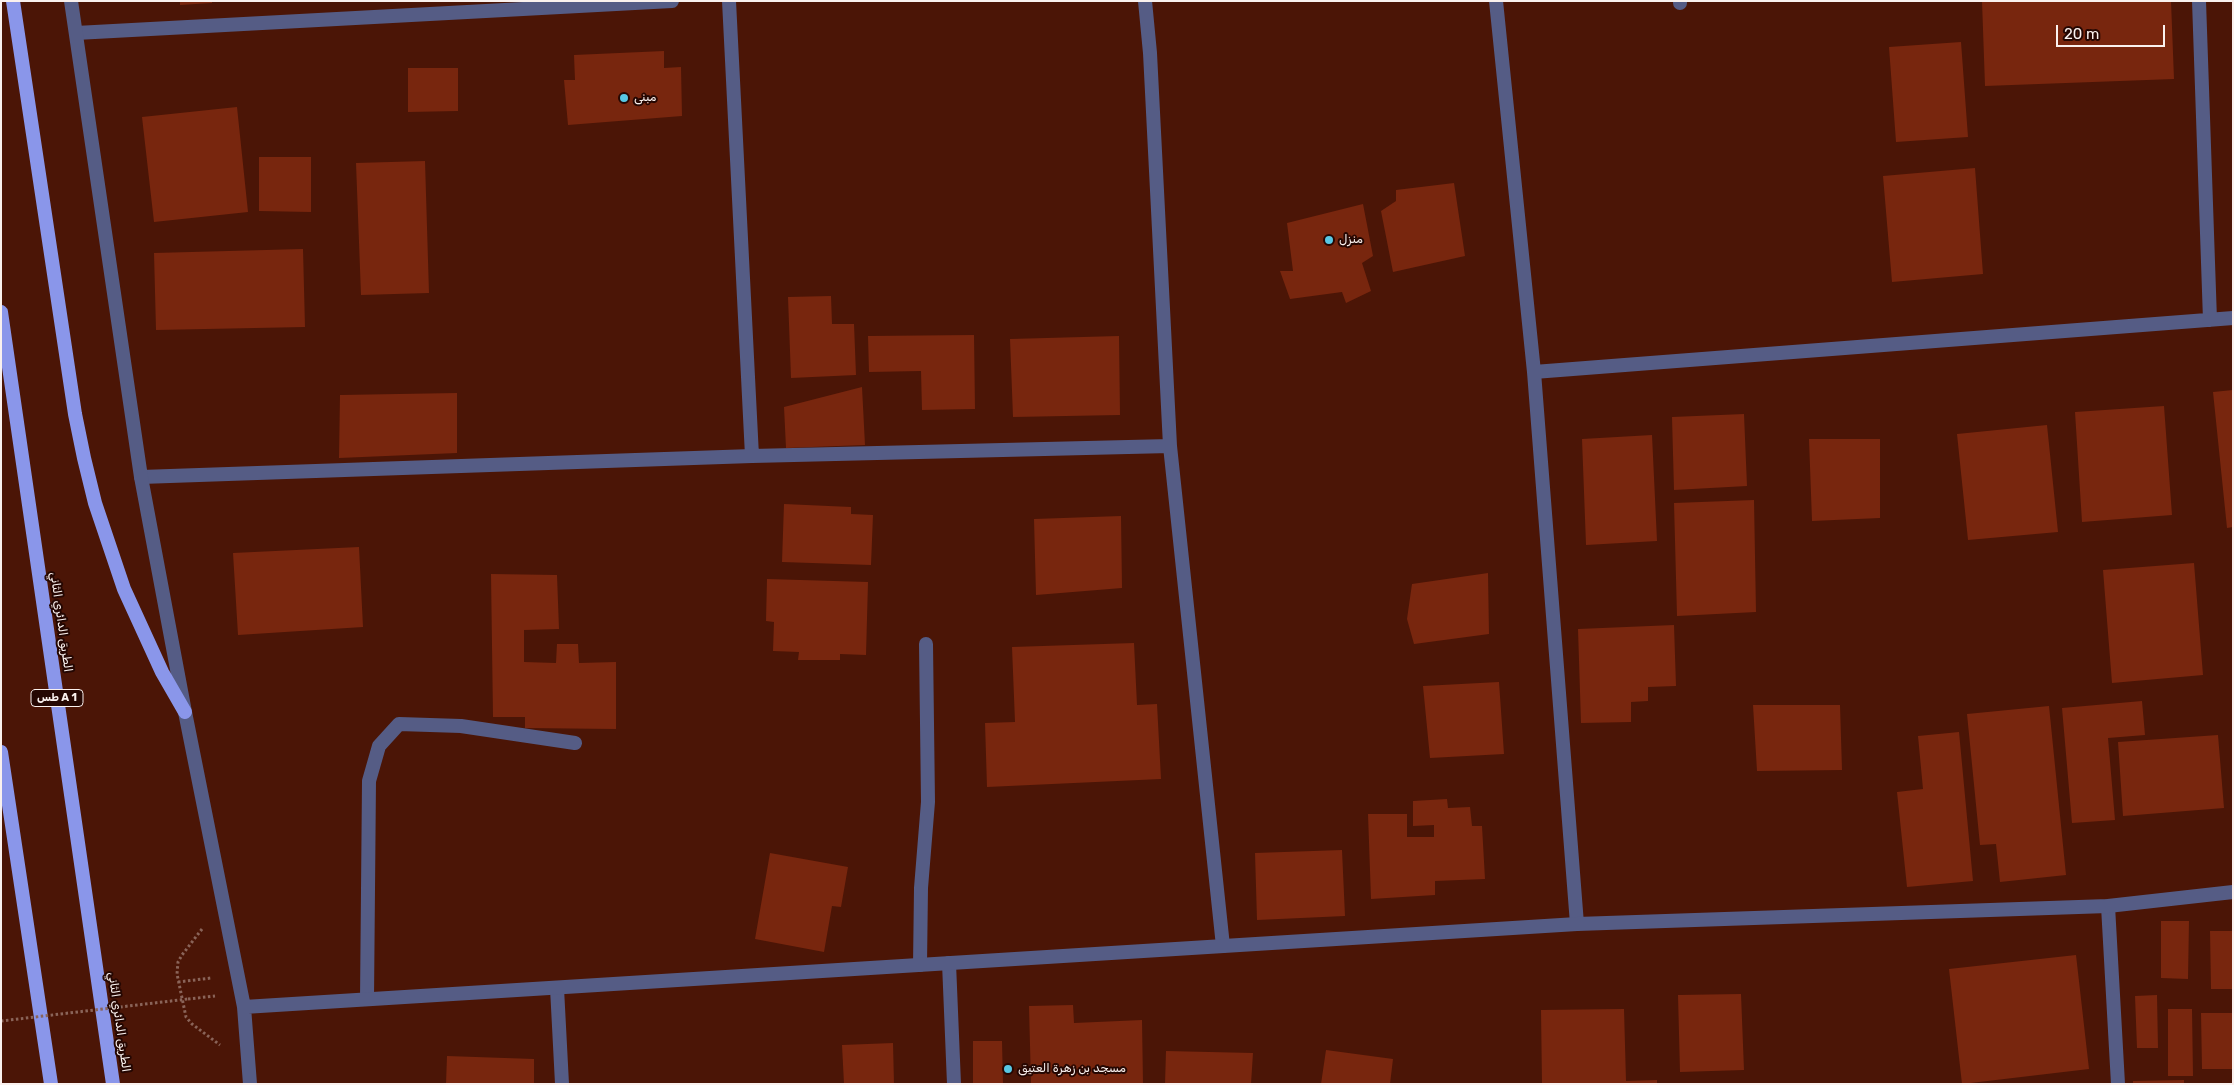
<!DOCTYPE html>
<meta charset="utf-8">
<style>
body{margin:0}
#map{position:relative;width:2234px;height:1085px;overflow:hidden;background:#4b1506;font-family:Rubik,sans-serif}
canvas{display:block}
.frame{position:absolute;inset:0;border:2px solid #faf1ee;pointer-events:none}
.scale{position:absolute;left:2056px;top:25px;width:109px;height:22px;box-sizing:border-box;border:2px solid #faf1ee;border-top:0;padding-left:6px;font-size:15px;line-height:18px;white-space:nowrap;color:#faf1ee;-webkit-text-stroke:4px #250702;paint-order:stroke}
</style>
<div id="map">
<canvas width="2234" height="1085"></canvas>
<div class="frame"></div>
<div class="scale">20 m</div>
</div>
<script>
const c = document.querySelector('canvas').getContext('2d');
c.lineJoin = 'round';
function paint(path, color) {
  c.fillStyle = color;
  c.fill(path, 'evenodd');
}
function shape(rows) {
  const path = new Path2D();
  for (const r of rows) {
    path.moveTo(r[0], r[1]);
    for (let i = 2; i < r.length; i += 2) path.lineTo(r[i], r[i + 1]);
  }
  return path;
}
function trace(path, color, width, dash) {
  c.strokeStyle = color;
  c.lineWidth = width;
  c.lineCap = dash ? 'butt' : 'round';
  c.setLineDash(dash || []);
  c.stroke(path);
}
function drawText(font, color, halo, rows, align = 'center') {
  c.font = font + ' Rubik,Vazirmatn,sans-serif';
  c.lineWidth = 4;
  c.setLineDash([]);
  c.textBaseline = 'middle';
  c.strokeStyle = halo;
  c.fillStyle = color;
  for (const [text, x, y, turn = 0] of rows) {
    c.save();
    c.translate(x, y);
    c.rotate((+turn || 0) * Math.PI / 180);
    c.textAlign = isNaN(turn) ? turn : align;
    if (halo) c.strokeText(text, 0, 0);
    c.fillText(text, 0, 0);
    c.restore();
  }
}
paint(shape([
 [180,1,212,1,212,3,180,5],
 [1982,1,2171,1,2174,79,1985,86],
 [1961,42,1968,137,1896,142,1889,47],
 [664,51,664,68,681,67,682,116,568,125,564,80,575,80,574,55],
 [408,68,458,68,458,111,408,112],
 [237,107,248,212,154,222,142,117],
 [259,157,311,157,311,212,259,211],
 [425,161,429,293,361,295,356,163],
 [1975,168,1983,274,1892,282,1883,176],
 [1454,183,1465,256,1393,272,1381,211,1396,201,1396,190],
 [1363,204,1373,256,1362,263,1371,291,1346,303,1342,292,1290,299,1280,271,1293,271,1287,223],
 [303,249,305,327,156,330,154,253],
 [831,296,832,324,854,324,856,375,791,378,788,297],
 [974,335,975,409,922,410,921,371,869,372,868,336],
 [1119,336,1120,415,1013,417,1010,339],
 [862,387,865,445,786,448,784,407],
 [2233,390,2233,527,2227,528,2213,392],
 [457,393,457,453,339,458,340,395],
 [2164,406,2172,515,2082,522,2075,412],
 [1744,414,1747,486,1674,490,1672,417],
 [2047,425,2058,532,1968,540,1957,434],
 [1652,435,1657,541,1586,545,1582,439],
 [1809,439,1880,439,1880,518,1812,521],
 [1754,500,1756,612,1677,616,1674,503],
 [784,504,851,507,851,514,873,515,871,565,782,562],
 [1121,516,1122,588,1036,595,1034,519],
 [359,547,363,627,238,635,233,553],
 [2194,563,2203,675,2112,683,2103,570],
 [1488,573,1489,634,1414,644,1407,619,1412,584],
 [491,574,557,575,559,629,524,630,524,662,556,663,557,644,578,644,579,663,616,662,616,729,525,728,525,717,493,717],
 [767,579,868,582,866,655,840,654,840,660,798,660,799,652,773,651,774,622,766,621],
 [1674,625,1676,686,1648,687,1648,701,1631,702,1631,722,1581,723,1578,629],
 [1134,643,1137,705,1157,704,1161,779,987,787,985,723,1015,722,1012,647],
 [1499,682,1504,754,1430,758,1423,686],
 [2142,701,2145,735,2108,738,2115,820,2072,823,2062,708],
 [1753,705,1840,705,1842,770,1757,771],
 [2049,706,2066,875,2000,882,1996,844,1980,845,1967,714],
 [1959,732,1973,881,1907,887,1897,792,1923,789,1918,736],
 [2218,735,2224,808,2123,816,2118,742],
 [1447,799,1448,808,1470,807,1472,826,1482,826,1485,879,1435,881,1435,895,1371,899,1368,814,1407,814,1407,837,1434,837,1434,825,1413,826,1413,801],
 [1342,850,1345,916,1257,920,1255,853],
 [770,853,848,867,841,907,832,906,824,952,755,939],
 [2161,921,2189,921,2188,979,2161,978],
 [2210,931,2233,931,2233,989,2211,989],
 [2076,955,2089,1069,1962,1084,1949,969],
 [1741,994,1744,1070,1680,1072,1678,995],
 [2157,995,2158,1048,2137,1048,2135,996],
 [1073,1005,1074,1023,1142,1020,1143,1084,1031,1084,1029,1006],
 [1624,1009,1626,1081,1657,1080,1657,1084,1542,1084,1541,1010],
 [2168,1009,2192,1009,2193,1076,2168,1076],
 [2201,1013,2233,1013,2233,1069,2202,1069],
 [973,1041,1002,1041,1003,1084,973,1084],
 [893,1043,894,1084,844,1084,842,1045],
 [1326,1050,1393,1059,1390,1084,1321,1084],
 [1166,1051,1253,1053,1251,1084,1165,1084],
 [447,1056,534,1059,534,1084,446,1084],
 [2184,1080,2184,1084,2133,1084,2133,1081]
]), '#78260e');
trace(shape([
 [202,929,182,955,178,962,177,974,186,1017,192,1024,220,1045],
 [178,982,211,978],
 [188,999,215,996]
]), '#8a6459', 3, [2.5, 2.5]);
trace(shape([
 [729,1,752,456,1170,446],
 [1145,1,1150,53,1170,446,1223,946],
 [1496,1,1534,372],
 [2199,1,2210,320],
 [1680,3,1680,1],
 [76,33,672,1],
 [141,477,752,456],
 [2108,906,2118,1084],
 [1577,924,1534,372,2233,318],
 [949,963,954,1084],
 [920,965,921,888,928,802,926,644],
 [557,988,562,1084],
 [367,999,369,781,379,746,399,724,461,726,575,743]
]), '#555c85', 14);
trace(shape([
 [71,1,141,477,185,712,244,1007,250,1084],
 [244,1007,1577,924,2108,906,2233,892]
]), '#555c85', 14);
trace(shape([
 [13,1,75,414,84,458,95,503,124,589,162,672,185,712],
 [1,312,113,1084],
 [1,752,51,1084]
]), '#8a96ea', 14);
trace(shape([
 [1,1021,188,999]
]), '#8a6459', 3, [2.5, 2.5]);
for (const [x, y, r, color] of [
 [624,98,5,"#58c8e4"],
 [1329,240,5,"#58c8e4"],
 [1008,1069,5,"#58c8e4"]
]) {
  const dot = new Path2D();
  dot.arc(x, y, r, 0, 2 * Math.PI);
  c.fillStyle = color;
  c.fill(dot);
  trace(dot, '#250702', 2);
}
for (const [x, y, w] of [
 [57,698,52]
]) {
  const box = new Path2D();
  box.roundRect(x - w / 2, y - 8.5, w, 17, 4);
  c.fillStyle = '#250702';
  c.fill(box);
  trace(box, '#faf1ee', 1);
}
drawText('bold 11px', '#faf1ee', null, [
 ["طس A 1",57,698]
]);
drawText('12px', '#faf1ee', '#250702', [
 ["مبنى",634,98],
 ["منزل",1339,240],
 ["مسجد بن زهرة العتيق",1018,1069]
], 'left');
drawText('12px', '#faf1ee', '#250702', [
 ["الطريق الدائري الثاني",61,622,82],
 ["الطريق الدائري الثاني",119,1022,82]
]);
</script>
